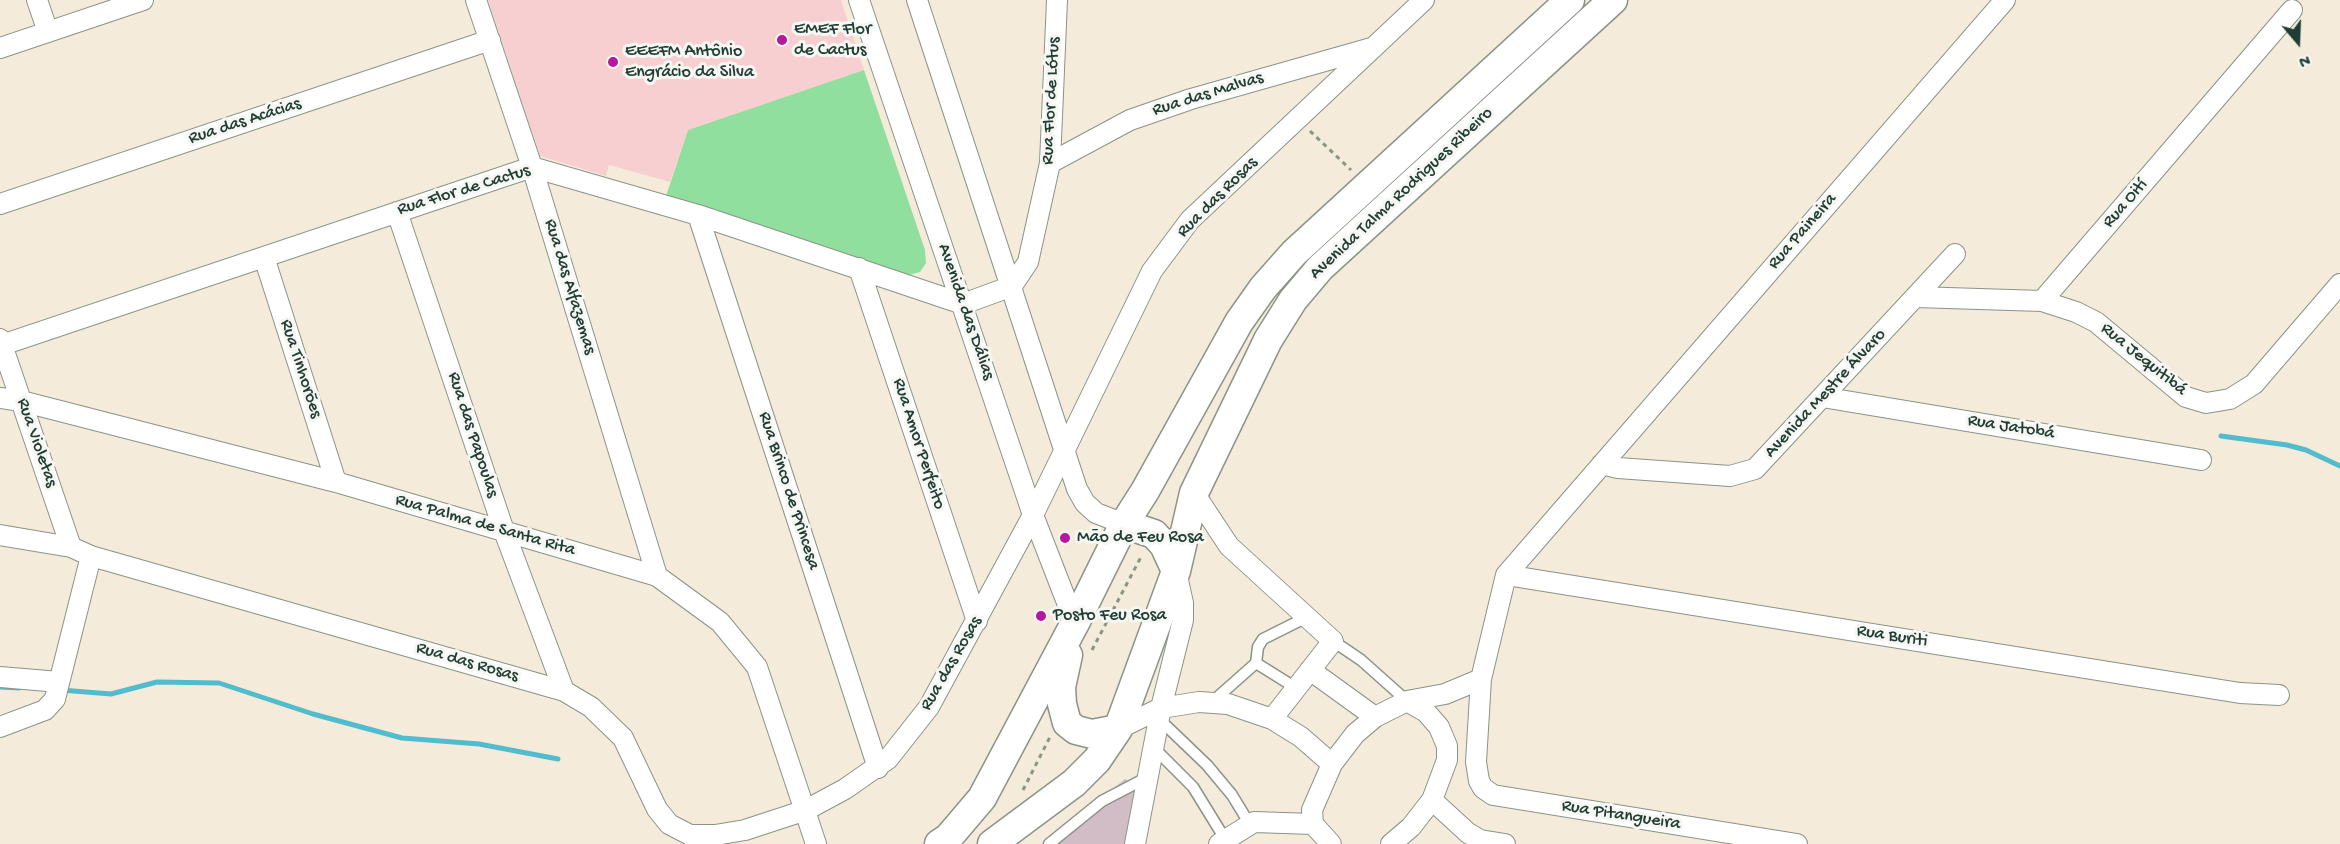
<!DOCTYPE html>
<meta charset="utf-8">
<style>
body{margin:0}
#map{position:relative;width:2340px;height:844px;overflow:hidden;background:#f4ebda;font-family:"Gochi Hand",sans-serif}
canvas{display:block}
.north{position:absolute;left:2268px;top:12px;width:60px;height:60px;-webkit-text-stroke:4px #f6f6f2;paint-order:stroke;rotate:161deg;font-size:16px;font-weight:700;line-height:24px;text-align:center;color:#1f3d34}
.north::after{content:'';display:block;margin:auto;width:21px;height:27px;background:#1f3d34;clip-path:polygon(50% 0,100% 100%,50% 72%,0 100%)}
</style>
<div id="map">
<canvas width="2340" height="844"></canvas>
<div class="north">N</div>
</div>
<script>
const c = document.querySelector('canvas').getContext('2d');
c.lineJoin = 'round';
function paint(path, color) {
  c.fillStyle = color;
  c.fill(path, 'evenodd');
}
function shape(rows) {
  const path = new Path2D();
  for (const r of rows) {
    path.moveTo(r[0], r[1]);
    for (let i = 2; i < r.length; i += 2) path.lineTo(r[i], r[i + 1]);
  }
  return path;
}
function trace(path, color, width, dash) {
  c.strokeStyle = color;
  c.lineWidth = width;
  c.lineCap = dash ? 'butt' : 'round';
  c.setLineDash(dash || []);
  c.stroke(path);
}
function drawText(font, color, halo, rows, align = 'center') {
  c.font = font + ' "Gochi Hand",sans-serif';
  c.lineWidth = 6;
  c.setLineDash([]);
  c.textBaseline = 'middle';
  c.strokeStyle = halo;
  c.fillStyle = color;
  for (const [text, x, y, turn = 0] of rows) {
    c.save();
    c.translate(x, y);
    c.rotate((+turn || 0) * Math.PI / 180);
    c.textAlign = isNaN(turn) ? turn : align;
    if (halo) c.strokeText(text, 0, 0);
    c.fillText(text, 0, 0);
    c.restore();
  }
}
paint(shape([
 [488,0,841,0,864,70,688,130,670,182,609,165,606,176,540,156]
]), '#f7cfd1');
paint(shape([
 [1125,779,1142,789,1131,844,1045,844]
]), '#d2bdc6');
paint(shape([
 [864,70,925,250,926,263,920,272,909,275,666,196,688,130]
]), '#91df9e');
trace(shape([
 [2221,436,2287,445,2306,450,2340,466],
 [0,687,19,688],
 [61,690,111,694,157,682,219,683,313,714,402,738,479,744,558,759]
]), '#51bccd', 5);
const lane = shape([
 [1333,641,1361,660,1407,701],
 [1256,663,1296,688],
 [1212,702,1256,663,1258,647,1263,639,1307,617],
 [1159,719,1207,765,1232,795,1249,823],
 [1154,748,1193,787,1225,839],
 [1049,844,1102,801,1148,777]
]);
const street = shape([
 [37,0,48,32],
 [476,0,532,167,657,576],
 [859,0,1033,515,1075,623],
 [917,0,1077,489,1085,503,1096,513,1124,524],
 [0,48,143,0],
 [1050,163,1130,120,1191,99,1371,48],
 [0,204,490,40],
 [397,212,504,531,564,691],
 [698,215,878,768],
 [264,257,336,482],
 [859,268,977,621],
 [1916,297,2042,301,2292,10],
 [2042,301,2076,312,2096,322,2186,397,2206,403,2230,399,2254,384,2340,284],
 [963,304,1012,286,1028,262,1050,163,1057,0],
 [0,339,71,547],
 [2,345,532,167,698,215,963,304],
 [1822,397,2201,460],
 [0,398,21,401,336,482,657,576,720,622,757,667,816,844],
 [1602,464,1618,468,1730,476,1755,469,1955,254],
 [0,535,71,547,91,556,564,691,591,707,623,738,657,809,669,824,690,835,715,835,745,830,806,810,845,789,888,759,929,707,1033,515,1152,271,1190,220,1424,0],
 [1506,575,2240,693,2279,695],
 [1310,670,1375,717],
 [0,677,59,682],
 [1272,719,1301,737,1332,764],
 [0,727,45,710,55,699,91,556],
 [1118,729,1161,708,1199,702,1228,704,1272,719,1333,641,1229,546,1194,493],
 [1432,800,1468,833,1480,840,1505,844],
 [1135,844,1161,708,1183,620,1183,603,1176,571],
 [1219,844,1254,822,1313,824],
 [1331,844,1313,824,1312,810,1332,764,1355,734,1375,717,1407,701,1445,694,1481,679],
 [1391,844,1411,827,1432,800,1447,760,1447,746,1439,727,1426,712,1407,701],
 [1797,844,1493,795,1483,788,1479,781,1476,762,1481,679,1506,575,2005,0]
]);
const secondary = shape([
 [1124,524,1154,534,1164,545,1176,571],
 [1068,655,1061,687,1062,704,1067,723,1076,730,1092,734,1118,729],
 [939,844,948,838,982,798,1075,623,1124,524,1145,491,1239,322,1263,288,1294,253,1570,0],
 [992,844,1074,783,1097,760,1118,729,1176,571,1194,493,1268,340,1293,300,1320,268,1613,0]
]);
trace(lane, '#8a9487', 13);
trace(street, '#8a9487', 22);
trace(secondary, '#8a9487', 31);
trace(shape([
 [1310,131,1351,170],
 [1092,650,1142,555],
 [1023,790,1050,737]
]), '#8a9487', 3, [4.5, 4.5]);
trace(lane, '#fff', 10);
trace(street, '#fff', 20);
trace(secondary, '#fff', 28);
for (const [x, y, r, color] of [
 [782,40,6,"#b5179e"],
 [613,62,6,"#b5179e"],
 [1065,538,6,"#b5179e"],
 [1041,616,6,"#b5179e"]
]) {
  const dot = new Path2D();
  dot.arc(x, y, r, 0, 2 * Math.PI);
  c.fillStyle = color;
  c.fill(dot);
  trace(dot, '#f6f6f2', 2);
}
drawText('18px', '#1f3d34', '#f6f6f2', [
 ["EMEF Flor",794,30],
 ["de Cactus",794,51],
 ["EEEFM Antônio",625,52],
 ["Engrácio da Silva",625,73],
 ["Mão de Feu Rosa",1077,538],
 ["Posto Feu Rosa",1053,616]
], 'left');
drawText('18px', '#1f3d34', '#f6f6f2', [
 ["Rua das Malvas",1208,95,-17],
 ["Rua Flor de Lótus",1052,101,-87],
 ["Rua das Acácias",245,122,-18],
 ["Rua Flor de Cactus",464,191,-17],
 ["Avenida Talma Rodrigues Ribeiro",1402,194,-43],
 ["Rua das Rosas",1218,198,-45],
 ["Rua Oití",2126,204,-49],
 ["Rua Paineira",1803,232,-49],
 ["Rua das Alfazemas",569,287,73],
 ["Avenida das Dálias",965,312,71],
 ["Rua Jequitibá",2143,360,39],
 ["Rua Tinhorões",300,369,72],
 ["Avenida Mestre Álvaro",1826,394,-47],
 ["Rua Jatobá",2011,428,9],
 ["Rua das Papoulas",472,435,72],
 ["Rua Violetas",36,443,71],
 ["Rua Amor Perfeito",918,444,72],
 ["Rua Brinco de Princesa",788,491,72],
 ["Rua Palma de Santa Rita",485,526,16],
 ["Rua Buriti",1892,637,9],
 ["Rua das Rosas",467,663,16],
 ["Rua das Rosas",952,664,-60],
 ["Rua Pitangueira",1621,816,9]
]);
</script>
